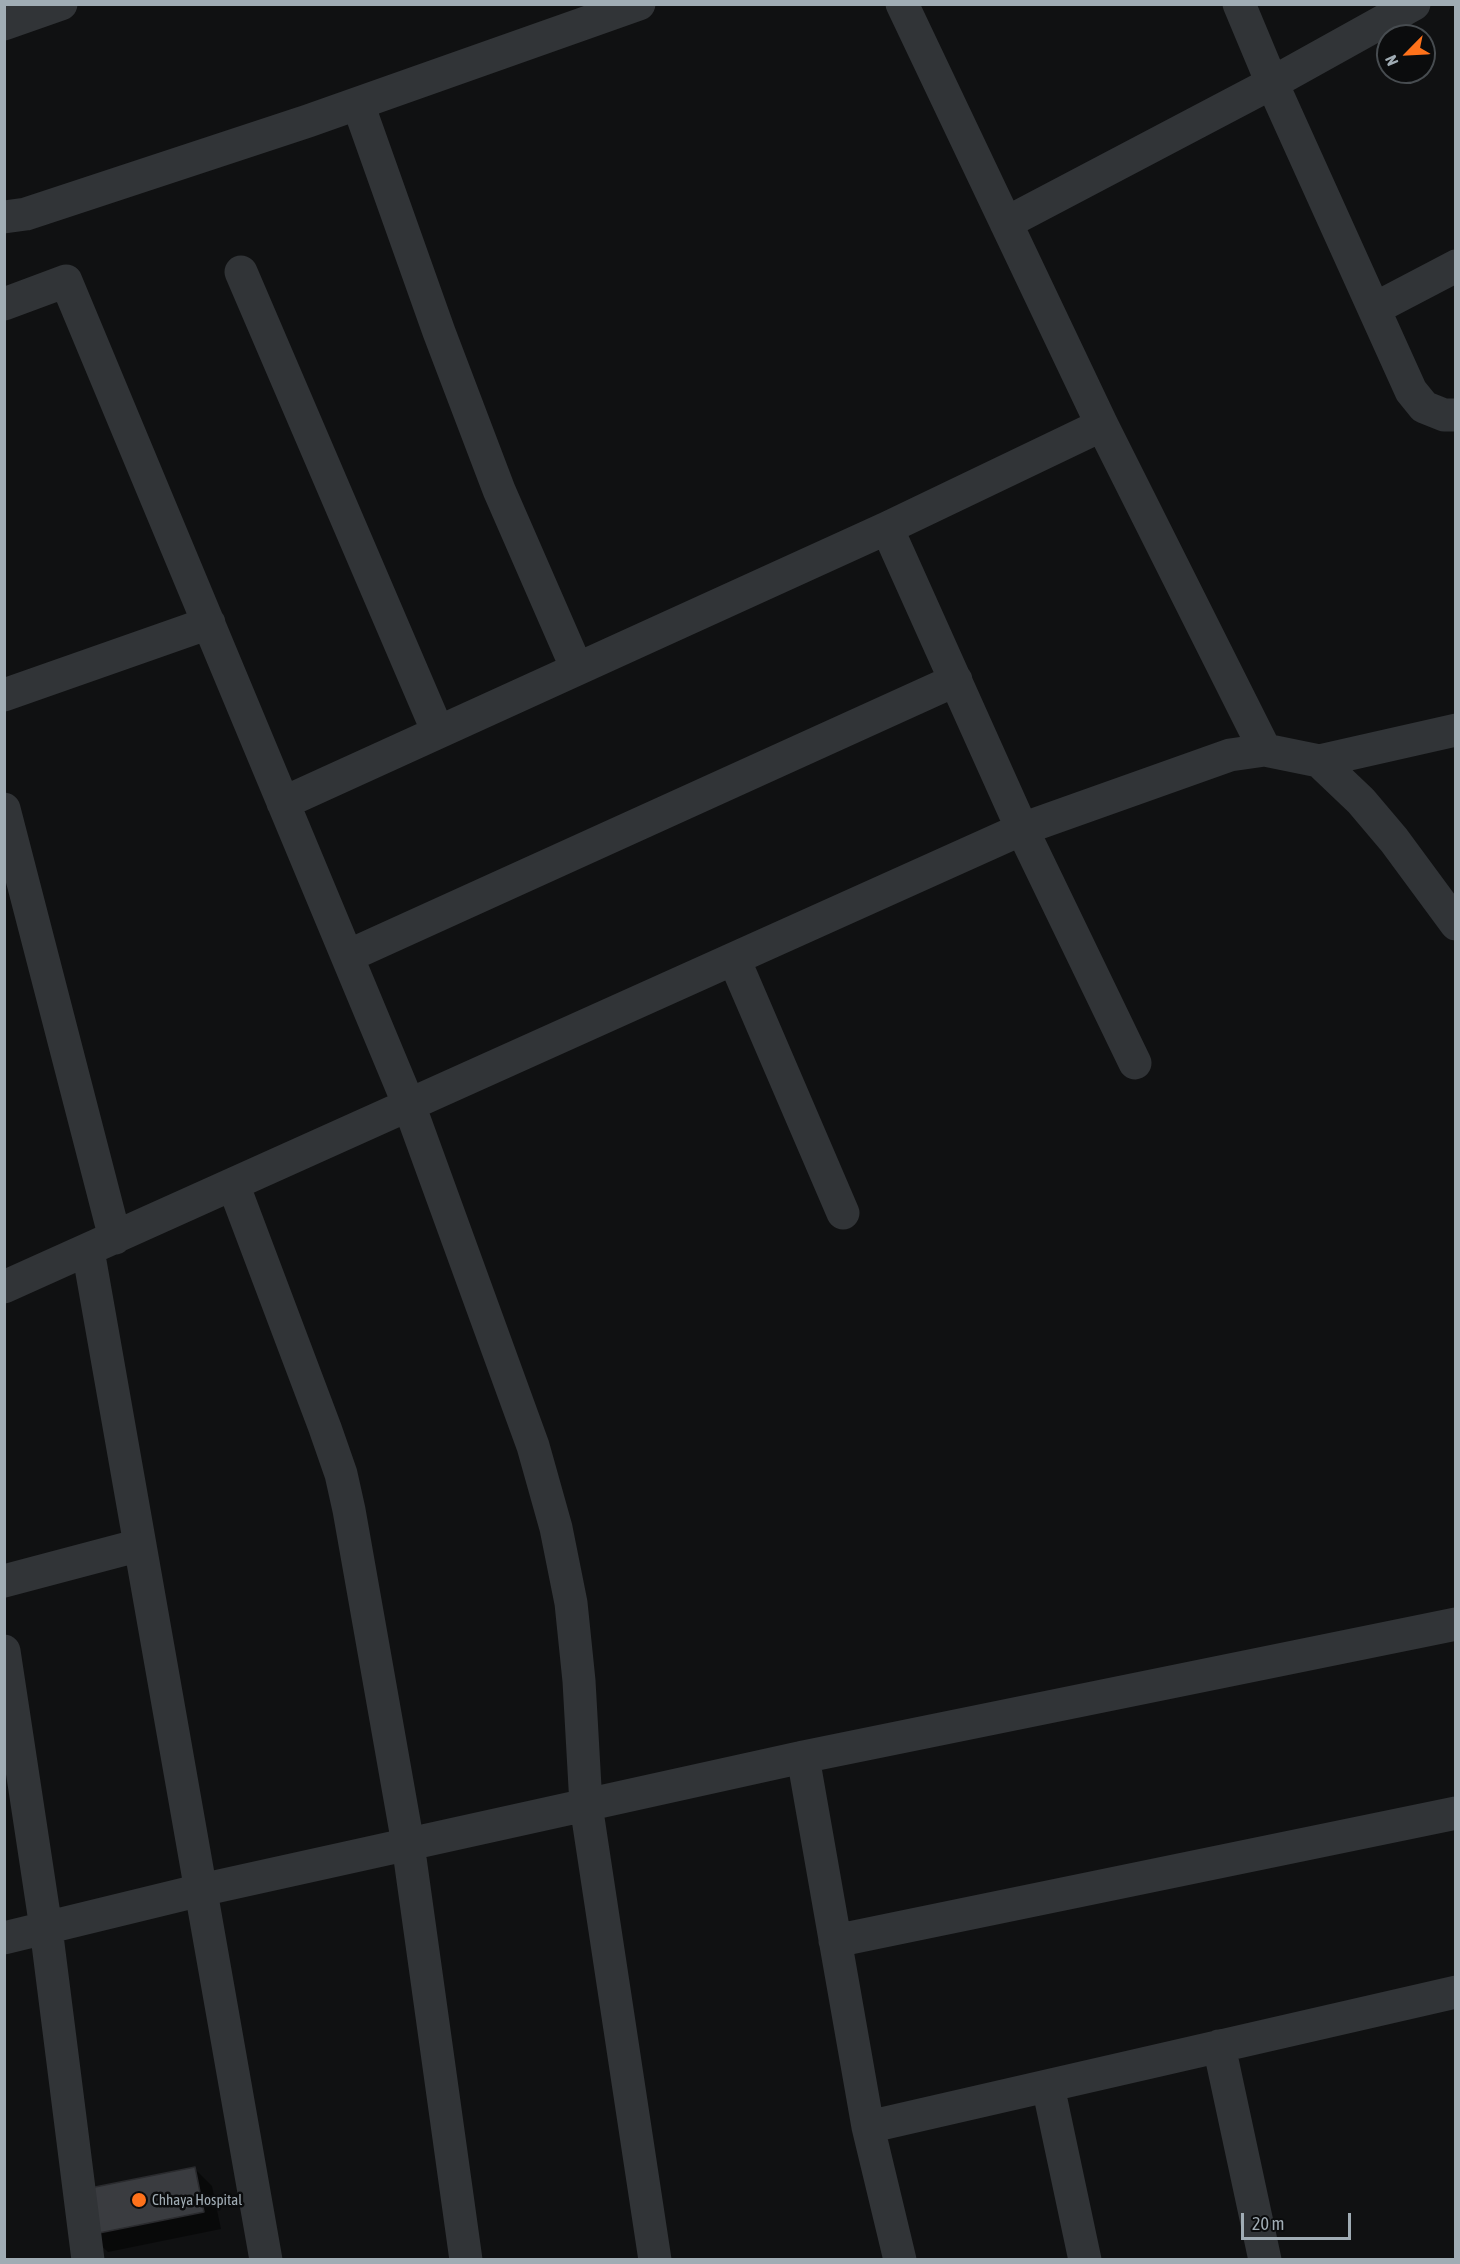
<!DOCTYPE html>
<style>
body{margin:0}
#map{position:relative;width:1460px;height:2264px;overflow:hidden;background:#101112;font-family:"Asap Condensed",sans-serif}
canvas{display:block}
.frame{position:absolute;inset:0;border:6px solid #a0acb4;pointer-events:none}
.north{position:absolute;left:1376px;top:24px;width:60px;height:60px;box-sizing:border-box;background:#0b0c0d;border:2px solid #474c50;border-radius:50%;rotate:246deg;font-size:16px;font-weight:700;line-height:24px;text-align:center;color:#a0acb4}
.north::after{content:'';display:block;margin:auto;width:21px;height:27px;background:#ff721b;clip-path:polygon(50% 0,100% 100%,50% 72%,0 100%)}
.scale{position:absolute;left:1241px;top:2213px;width:110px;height:27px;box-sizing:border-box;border:3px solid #a0acb4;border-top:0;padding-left:8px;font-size:18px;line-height:21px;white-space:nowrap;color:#a0acb4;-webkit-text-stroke:4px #0b0c0d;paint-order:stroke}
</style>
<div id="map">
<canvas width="1460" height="2264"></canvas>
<div class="frame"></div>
<div class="north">N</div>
<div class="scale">20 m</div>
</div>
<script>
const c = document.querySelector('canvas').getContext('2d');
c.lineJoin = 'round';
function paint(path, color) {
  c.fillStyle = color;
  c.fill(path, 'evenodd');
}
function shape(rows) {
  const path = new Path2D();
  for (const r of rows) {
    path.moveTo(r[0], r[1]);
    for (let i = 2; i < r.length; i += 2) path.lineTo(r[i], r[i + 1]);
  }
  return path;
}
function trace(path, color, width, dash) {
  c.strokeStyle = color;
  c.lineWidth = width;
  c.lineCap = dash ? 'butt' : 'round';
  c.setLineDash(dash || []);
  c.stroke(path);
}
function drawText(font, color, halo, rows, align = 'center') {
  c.font = font + ' "Asap Condensed",sans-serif';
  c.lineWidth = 5;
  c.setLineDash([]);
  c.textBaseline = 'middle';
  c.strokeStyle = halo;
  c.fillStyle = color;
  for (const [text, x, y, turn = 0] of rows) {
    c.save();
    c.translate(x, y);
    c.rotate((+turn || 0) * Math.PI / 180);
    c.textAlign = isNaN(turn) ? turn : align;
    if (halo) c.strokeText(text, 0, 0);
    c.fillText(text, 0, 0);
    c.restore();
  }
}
paint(shape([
 [194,2168,212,2186,221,2229,108,2252,90,2235]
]), '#0007');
const building = shape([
 [195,2167,204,2212,89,2235,80,2190,195,2167]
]);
paint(building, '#3a3c40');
trace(building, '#2a2b2e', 1.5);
trace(shape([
 [902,4,1102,425,1265,750],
 [1239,4,1272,83,1411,391,1424,407,1444,415,1456,415],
 [4,24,61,4],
 [358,104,439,332,499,490,577,669],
 [4,217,26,214,308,121,639,4],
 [1006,223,1272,83,1414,4],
 [241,272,438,732],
 [4,304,66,281,409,1105,533,1446,556,1528,571,1603,579,1681,586,1805,655,2260],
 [1374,309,1456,266],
 [887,528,1022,829,1135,1063],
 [4,695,209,623],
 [1319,761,1361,801,1394,840,1456,924],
 [283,803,887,528,1102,425],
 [4,809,115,1238],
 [348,956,956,680],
 [734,959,843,1213],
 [233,1184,325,1428,341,1474,349,1510,408,1844,466,2260],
 [88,1250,266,2260],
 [4,1287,1022,829,1230,755,1265,750,1319,761,1456,730],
 [4,1581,140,1545],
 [4,1651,46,1928,88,2260],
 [803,1757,868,2127,900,2260],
 [4,1938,201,1890,803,1757,1456,1624],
 [835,1941,1456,1813],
 [1219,2046,1265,2260],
 [1048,2086,1085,2260],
 [868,2127,1456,1992]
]), '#313437', 33);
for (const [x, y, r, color] of [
 [139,2200,8,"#ff721b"]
]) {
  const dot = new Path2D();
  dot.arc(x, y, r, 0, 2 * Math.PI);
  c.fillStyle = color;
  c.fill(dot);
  trace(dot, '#0b0c0d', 2);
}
drawText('15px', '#a0acb4', '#0b0c0d', [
 ["Chhaya Hospital",152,2200]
], 'left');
</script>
